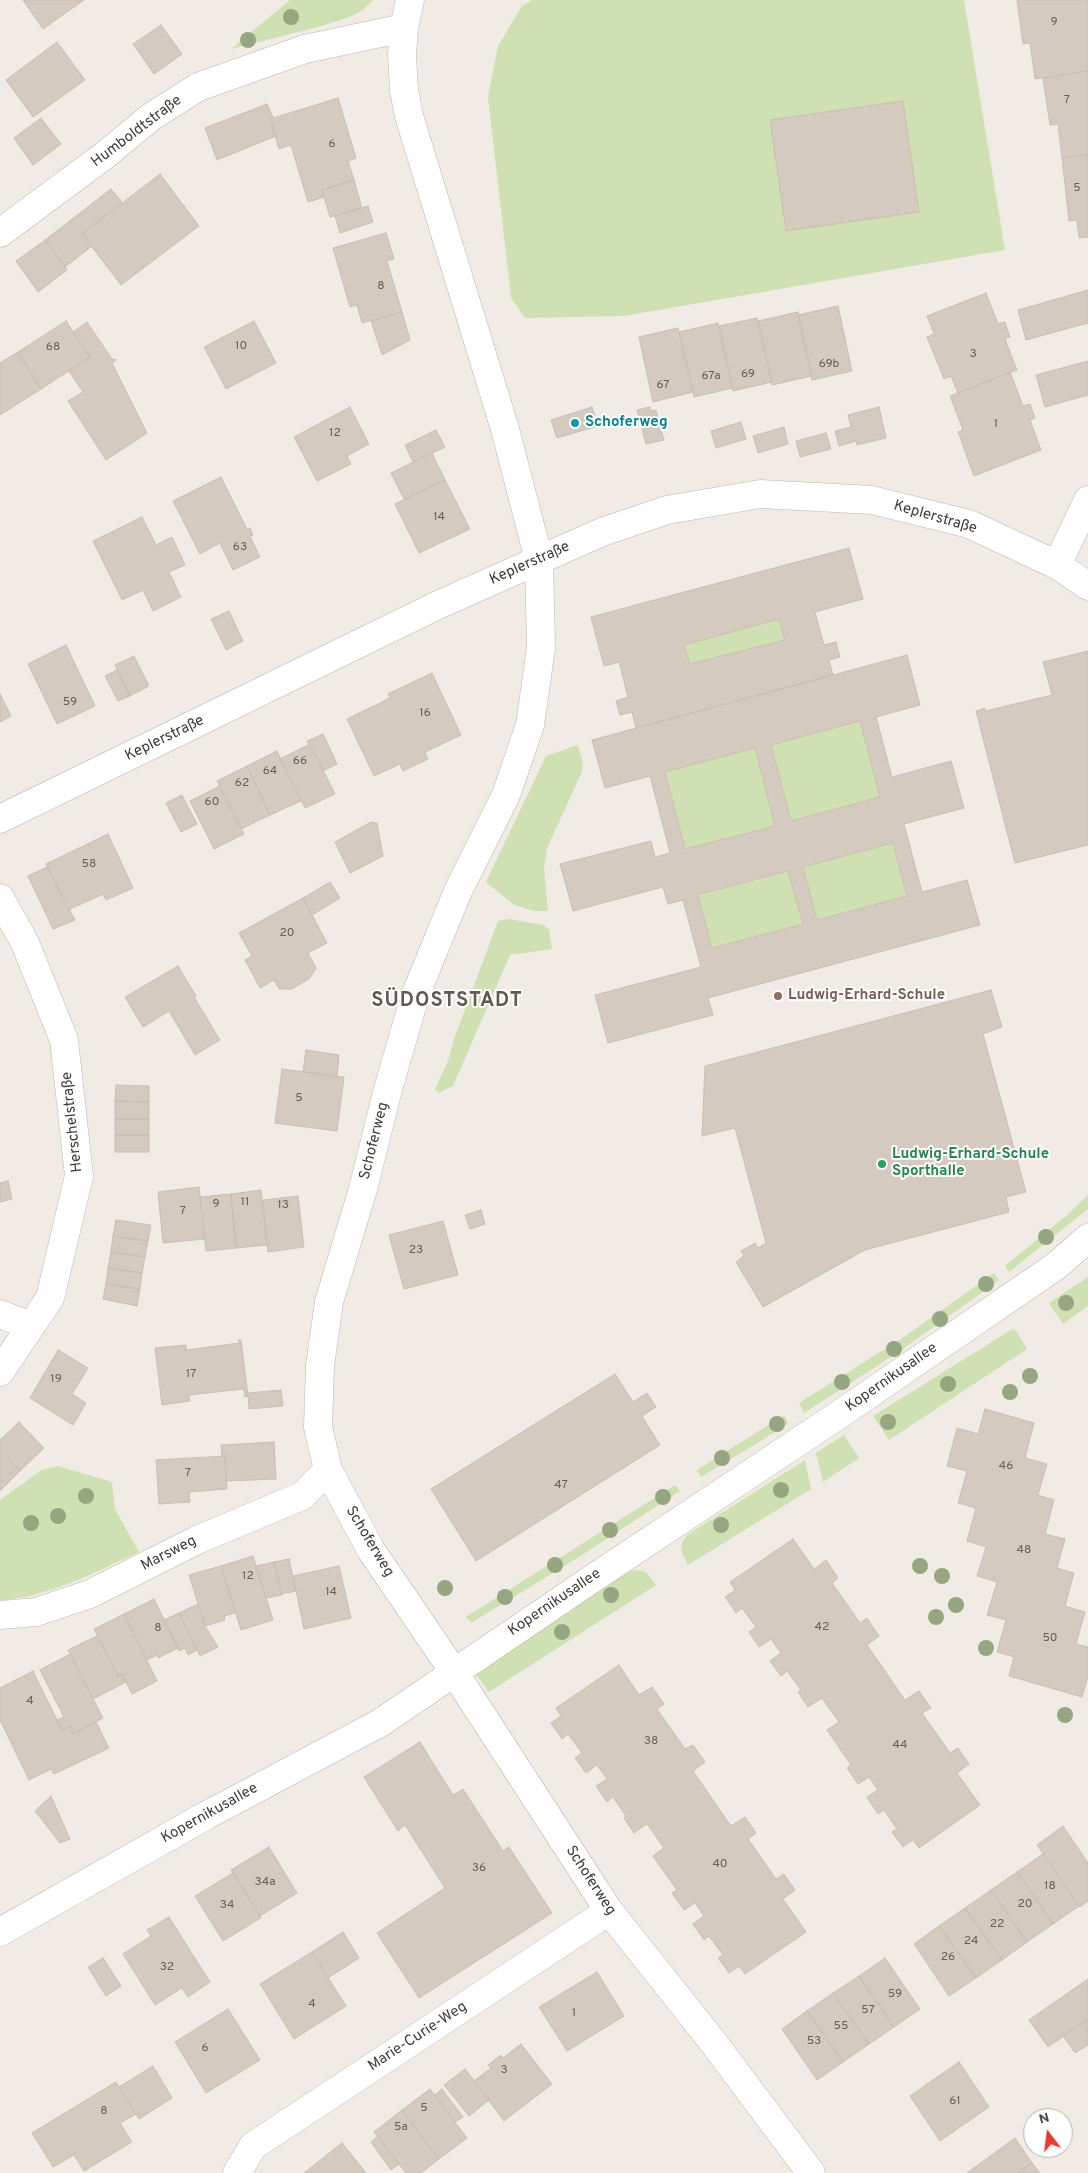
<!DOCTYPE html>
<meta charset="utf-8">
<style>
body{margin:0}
#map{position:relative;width:1088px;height:2173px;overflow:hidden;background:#f0ece5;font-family:Overpass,sans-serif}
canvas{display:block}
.north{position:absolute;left:1023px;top:2108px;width:50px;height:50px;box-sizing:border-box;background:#fff;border:1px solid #b3b1af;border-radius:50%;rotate:345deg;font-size:14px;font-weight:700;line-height:20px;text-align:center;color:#423c36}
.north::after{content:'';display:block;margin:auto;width:18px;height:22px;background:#e23a2b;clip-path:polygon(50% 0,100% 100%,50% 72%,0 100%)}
</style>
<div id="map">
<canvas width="1088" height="2173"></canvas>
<div class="north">N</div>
</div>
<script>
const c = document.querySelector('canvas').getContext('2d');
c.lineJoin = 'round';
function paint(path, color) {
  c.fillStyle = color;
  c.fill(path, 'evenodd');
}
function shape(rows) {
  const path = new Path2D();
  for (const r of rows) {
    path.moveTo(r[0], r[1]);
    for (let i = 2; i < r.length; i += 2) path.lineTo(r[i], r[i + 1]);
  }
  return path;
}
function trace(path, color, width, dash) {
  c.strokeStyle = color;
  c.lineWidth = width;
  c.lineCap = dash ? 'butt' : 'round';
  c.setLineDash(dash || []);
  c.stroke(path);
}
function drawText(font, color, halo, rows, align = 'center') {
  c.font = font + ' Overpass,sans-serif';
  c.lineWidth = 4;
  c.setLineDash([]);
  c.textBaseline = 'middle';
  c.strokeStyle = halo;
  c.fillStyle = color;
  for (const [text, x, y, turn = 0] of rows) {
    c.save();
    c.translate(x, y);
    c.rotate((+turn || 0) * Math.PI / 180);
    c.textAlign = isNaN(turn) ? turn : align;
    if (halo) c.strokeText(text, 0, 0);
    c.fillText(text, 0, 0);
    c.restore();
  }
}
paint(shape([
 [290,0,373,0,363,10,350,17,318,27,231,49],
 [532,0,964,0,1005,250,624,316,525,318,511,298,488,97,498,46,522,6],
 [779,619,785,640,690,664,684,645],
 [860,721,880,797,791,821,771,745],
 [578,745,583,764,582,772,547,848,544,868,548,911,534,911,514,905,486,882,546,756],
 [755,748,775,826,685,849,665,772],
 [893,843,907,896,817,920,803,867],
 [788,871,803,924,712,948,698,896],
 [509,919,543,925,549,929,552,949,510,955,453,1086,439,1093,435,1089,448,1061,454,1039,498,921],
 [1088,1195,1088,1209,1009,1272,1005,1266,1067,1215],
 [994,1273,999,1280,980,1294,894,1355,804,1413,799,1403,904,1337],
 [1088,1277,1088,1306,1063,1324,1049,1303],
 [1014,1328,1027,1349,889,1440,873,1416],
 [785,1416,788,1424,739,1454,701,1477,697,1470,781,1417],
 [844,1435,859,1458,823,1482,816,1453],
 [805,1460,811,1489,688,1565,681,1551,682,1543,687,1535],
 [58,1466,112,1482,115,1509,139,1552,81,1579,54,1589,30,1596,0,1601,0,1500,41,1470],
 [675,1485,680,1491,579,1557,471,1623,466,1617],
 [638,1570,646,1572,656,1585,489,1692,476,1674,590,1596,630,1571]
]), '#cfe1b2');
const building = shape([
 [23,0,84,0,43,29,23,0],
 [1017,0,1088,0,1088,71,1035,79,1030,43,1023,44,1017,0],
 [161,25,182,54,154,74,133,44,161,25],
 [57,42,85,80,33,117,6,80,57,42],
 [1088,71,1088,155,1062,158,1058,124,1050,125,1043,78,1088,71],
 [338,98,356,158,348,161,354,180,322,190,324,197,308,202,291,145,279,149,270,119,338,98],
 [903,101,919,212,786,231,770,120,903,101],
 [267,104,273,117,270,119,276,136,217,160,205,128,267,104],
 [41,118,61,144,33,165,14,138,41,118],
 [1088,155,1088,237,1079,238,1077,220,1069,221,1062,158,1088,155],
 [160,174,199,226,121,285,82,234,160,174],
 [354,180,362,208,330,217,322,190,354,180],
 [111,189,122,202,82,234,92,246,65,267,45,240,111,189],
 [368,206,373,222,340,233,335,216,368,206],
 [386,233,394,259,387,261,402,312,362,323,357,305,350,307,333,248,386,233],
 [45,240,67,270,38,292,16,261,45,240],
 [1088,290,1088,323,1026,340,1018,310,1088,290],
 [986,293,998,324,1005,322,1010,337,1005,339,1017,370,958,393,951,376,944,379,927,337,934,334,927,316,986,293],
 [838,306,852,371,812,380,798,315,838,306],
 [402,312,410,340,382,355,371,321,402,312],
 [798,312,812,376,772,385,758,321,798,312],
 [757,318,772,382,733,391,719,326,757,318],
 [66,321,90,357,41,389,18,352,66,321],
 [254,321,276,363,226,389,204,347,254,321],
 [87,322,112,359,116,360,112,363,147,433,106,460,68,401,83,392,69,371,90,357,73,332,87,322],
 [718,323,733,388,694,397,679,332,718,323],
 [678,328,693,392,653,402,639,337,678,328],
 [18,352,41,389,0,415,0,363,18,352],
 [1088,361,1088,395,1045,407,1036,375,1088,361],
 [1010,372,1023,406,1030,404,1035,418,1030,420,1041,450,974,476,958,432,963,430,950,396,1010,372],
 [350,407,369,444,347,456,351,464,317,481,294,437,350,407],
 [592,407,598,426,557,438,551,420,592,407],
 [650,407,651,411,656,410,664,440,646,444,637,410,650,407],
 [879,407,886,438,857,445,856,441,839,446,835,431,851,427,848,415,879,407],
 [741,422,746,439,716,448,711,431,741,422],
 [784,427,788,444,758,453,753,436,784,427],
 [436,430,445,447,413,462,405,445,436,430],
 [826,433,831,449,800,457,796,441,826,433],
 [432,453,445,480,404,499,391,473,432,453],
 [221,477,247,529,250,528,253,535,250,536,260,557,233,570,220,543,200,554,173,501,221,477],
 [445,480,470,529,419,553,395,504,445,480],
 [142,517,156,545,172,537,185,565,169,572,181,597,153,611,143,590,122,600,93,541,142,517],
 [849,548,863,599,815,612,824,645,836,642,840,657,829,660,833,675,636,728,632,712,620,715,616,701,628,697,619,662,604,666,591,617,849,548],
 [779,619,785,640,690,664,684,645,779,619],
 [229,611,243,641,226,650,211,619,229,611],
 [66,645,95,706,57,724,28,664,66,645],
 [1088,651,1088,845,1015,863,976,711,985,708,985,711,1052,695,1043,662,1088,651],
 [907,655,920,705,876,717,892,777,951,761,964,808,904,824,922,892,967,880,980,925,708,998,713,1015,608,1043,595,995,701,967,683,900,668,904,663,887,573,911,560,864,651,841,655,857,670,853,650,776,605,788,592,740,907,655],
 [860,721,880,797,791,821,771,745,860,721],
 [755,748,775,826,685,849,665,772,755,748],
 [893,843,907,896,817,920,803,867,893,843],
 [788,871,803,924,712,948,698,895,788,871],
 [134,656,149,686,130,696,115,665,134,656],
 [117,670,130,696,118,701,105,676,117,670],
 [432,673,461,735,425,752,428,759,403,771,400,764,374,776,347,719,390,698,388,694,432,673],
 [0,694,11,716,0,722,0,694],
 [323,734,337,764,323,771,307,741,323,734],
 [310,744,335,794,305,808,280,759,310,744],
 [277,751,301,801,270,815,247,766,277,751],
 [247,766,270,815,241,829,217,781,247,766],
 [220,786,244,834,214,849,190,801,220,786],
 [182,795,197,824,181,832,166,803,182,795],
 [371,822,377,823,383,856,350,873,335,842,371,822],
 [108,834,133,888,106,900,103,894,68,910,46,864,108,834],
 [47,867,75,920,53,929,28,876,47,867],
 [330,882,340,898,312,915,303,898,330,882],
 [303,898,327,943,308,953,316,968,310,978,292,989,279,989,274,980,260,988,245,960,252,956,239,933,303,898],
 [178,966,196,996,194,997,220,1040,195,1055,169,1011,143,1027,125,997,178,966],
 [991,990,1002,1027,983,1034,1026,1192,1006,1197,1009,1212,865,1250,763,1307,736,1262,744,1256,741,1251,755,1243,758,1248,766,1243,735,1128,702,1136,705,1066,991,990],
 [306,1050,339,1055,337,1077,303,1072,306,1050],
 [282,1069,344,1077,337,1131,275,1123,282,1069],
 [116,1085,149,1086,149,1102,115,1101,116,1085],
 [115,1101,149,1102,149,1119,115,1119,115,1101],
 [115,1119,149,1119,149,1135,115,1135,115,1119],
 [115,1135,149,1135,149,1152,115,1152,115,1135],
 [8,1181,12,1199,0,1202,0,1183,8,1181],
 [199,1187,205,1239,163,1243,158,1192,199,1187],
 [261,1190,267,1245,236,1248,231,1194,261,1190],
 [231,1194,236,1248,206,1251,200,1197,231,1194],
 [298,1196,304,1247,268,1252,263,1200,298,1196],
 [481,1210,485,1224,470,1229,465,1215,481,1210],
 [116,1220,151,1225,148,1241,113,1236,116,1220],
 [443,1221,458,1275,404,1289,389,1235,443,1221],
 [113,1236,148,1241,145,1257,111,1252,113,1236],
 [111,1252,145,1257,142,1273,108,1268,111,1252],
 [108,1268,142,1273,140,1289,106,1284,108,1268],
 [106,1284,140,1289,137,1306,103,1299,106,1284],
 [239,1340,241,1340,248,1396,245,1397,244,1389,189,1395,190,1401,162,1405,155,1348,186,1345,186,1350,239,1343,239,1340],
 [58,1350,88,1368,72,1394,86,1403,73,1425,30,1398,58,1350],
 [615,1374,633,1402,647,1393,656,1407,642,1416,660,1445,476,1561,431,1489,615,1374],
 [281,1390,283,1406,249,1409,248,1393,281,1390],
 [985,1409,1034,1423,1025,1458,1047,1464,1038,1495,1054,1500,1045,1534,1065,1539,1057,1568,1074,1573,1065,1606,1085,1612,1076,1644,1088,1647,1088,1677,1082,1697,1009,1676,1014,1657,997,1652,1006,1620,987,1615,997,1582,977,1576,986,1547,967,1541,976,1508,958,1503,967,1471,947,1466,957,1428,978,1434,985,1409],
 [19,1422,44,1448,20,1471,0,1451,0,1440,19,1422],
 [274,1442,276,1479,226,1481,225,1456,222,1456,221,1445,274,1442],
 [0,1451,20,1471,0,1491,0,1451],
 [225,1456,227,1489,189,1492,190,1502,159,1504,156,1460,225,1456],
 [793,1539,814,1569,826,1560,838,1578,832,1583,860,1623,867,1618,879,1636,867,1645,905,1700,919,1691,931,1708,922,1713,950,1753,958,1748,969,1764,957,1773,980,1805,919,1848,913,1840,903,1847,892,1832,897,1829,884,1810,878,1814,867,1797,878,1790,869,1777,858,1784,847,1768,851,1765,827,1730,839,1722,822,1698,808,1707,798,1692,801,1690,787,1671,781,1676,770,1661,781,1653,771,1639,759,1647,749,1632,756,1627,742,1608,736,1613,725,1597,735,1590,730,1582,793,1539],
 [253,1556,273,1620,241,1630,221,1566,253,1556],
 [289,1559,296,1591,281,1594,274,1562,289,1559],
 [274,1562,282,1595,266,1598,256,1566,274,1562],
 [221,1566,235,1613,224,1616,225,1620,205,1626,189,1575,221,1566],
 [339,1566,351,1618,304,1629,293,1576,339,1566],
 [154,1599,178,1648,158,1658,157,1655,147,1660,124,1614,154,1599],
 [198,1604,205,1626,218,1647,200,1656,179,1613,198,1604],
 [179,1613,197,1650,188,1655,185,1648,179,1651,164,1620,179,1613],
 [124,1614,157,1681,132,1694,122,1674,118,1676,94,1629,124,1614],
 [97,1636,118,1676,122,1674,126,1682,93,1699,68,1650,97,1636],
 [70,1654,103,1718,72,1734,70,1731,73,1730,71,1726,62,1730,57,1720,64,1717,40,1670,70,1654],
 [619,1665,639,1695,652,1687,664,1704,657,1709,685,1749,693,1745,705,1762,693,1771,731,1826,745,1817,756,1833,748,1839,776,1879,784,1874,795,1890,783,1899,806,1932,745,1974,739,1966,729,1973,718,1958,723,1955,709,1936,704,1940,693,1924,704,1916,695,1903,684,1910,672,1893,677,1890,653,1856,664,1848,647,1824,634,1833,624,1818,626,1816,613,1797,607,1802,596,1786,607,1779,597,1765,586,1773,575,1758,582,1753,568,1734,562,1739,551,1723,561,1716,556,1708,619,1665],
 [33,1671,62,1730,71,1726,73,1730,70,1731,72,1734,96,1722,109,1748,54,1774,51,1769,29,1780,0,1720,0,1688,33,1671],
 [420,1742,453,1795,463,1789,503,1851,509,1847,552,1913,419,1998,377,1933,445,1888,405,1825,398,1831,364,1777,420,1742],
 [51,1796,70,1839,60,1843,35,1811,51,1796],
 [1063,1826,1088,1863,1088,1901,1080,1907,1037,1845,1063,1826],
 [269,1847,297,1893,260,1916,231,1870,269,1847],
 [1043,1854,1079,1906,1053,1924,1017,1872,1043,1854],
 [1017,1872,1053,1924,1027,1942,991,1890,1017,1872],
 [233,1873,261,1918,223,1941,195,1896,233,1873],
 [991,1890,1027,1942,1002,1960,965,1908,991,1890],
 [965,1908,1002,1960,976,1978,939,1926,965,1908],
 [169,1917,210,1982,188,1997,182,1988,155,2005,123,1954,151,1936,147,1930,169,1917],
 [939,1926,976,1978,949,1996,914,1944,939,1926],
 [343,1932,359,1958,328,1978,312,1952,343,1932],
 [312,1952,346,2006,294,2039,260,1984,312,1952],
 [103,1958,121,1986,106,1996,88,1967,103,1958],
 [885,1958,920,2009,894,2027,859,1976,885,1958],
 [597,1972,624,2016,567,2051,539,2007,597,1972],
 [859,1976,894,2027,869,2044,833,1993,859,1976],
 [1088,1979,1088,2019,1048,2047,1029,2020,1088,1979],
 [833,1993,869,2044,843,2062,807,2011,833,1993],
 [228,2009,260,2060,206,2093,175,2042,228,2009],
 [807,2011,843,2062,817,2080,782,2029,807,2011],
 [1088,2019,1088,2045,1075,2053,1063,2036,1088,2019],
 [521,2044,552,2084,504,2121,474,2081,491,2068,488,2065,501,2055,503,2058,521,2044],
 [959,2062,989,2107,940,2141,910,2096,959,2062],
 [153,2066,172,2098,139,2119,119,2087,153,2066],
 [465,2069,489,2100,469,2116,444,2085,465,2069],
 [116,2082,136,2114,120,2123,132,2142,84,2171,74,2155,53,2167,32,2133,116,2082],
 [430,2089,467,2138,439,2159,402,2110,430,2089],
 [442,2089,463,2117,455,2122,435,2095,442,2089],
 [402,2110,439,2159,421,2173,406,2173,374,2132,402,2110],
 [378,2136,399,2164,391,2170,371,2142,378,2136],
 [1015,2138,1032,2163,1018,2173,967,2173,1015,2138],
 [342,2143,366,2173,304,2173,342,2143],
 [1032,2163,1040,2173,1018,2173,1032,2163]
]);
paint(building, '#d4cabf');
trace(building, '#cbbeb0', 1);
const minor = shape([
 [410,0,404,28,402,55,404,90,409,116,505,429,539,560,541,648,530,725,506,795,458,891,415,996,388,1089,363,1189,329,1302,320,1366,318,1427,328,1470,371,1550,454,1672,609,1911,713,2042,811,2173],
 [0,233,105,155,151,117,198,87,305,49,404,28],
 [1057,565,1088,500],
 [0,819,438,605,602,532,667,510,760,494,872,500,969,524,1057,565,1088,586],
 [0,898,25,943,64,1040,79,1176,50,1298,0,1372],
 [0,1314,31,1326],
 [0,1615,36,1612,90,1594,197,1540,302,1496,328,1470],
 [0,1932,207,1815,380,1723,586,1583,840,1414,1056,1266,1088,1238],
 [237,2173,253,2146,609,1911]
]);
trace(minor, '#beb6ac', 29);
trace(minor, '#fff', 28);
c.fillStyle = '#95a681';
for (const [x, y] of [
 [291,17],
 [248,40],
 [1046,1237],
 [986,1284],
 [1066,1303],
 [940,1319],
 [894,1349],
 [1030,1376],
 [842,1382],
 [948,1384],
 [1010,1392],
 [888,1422],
 [777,1424],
 [722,1458],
 [781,1490],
 [86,1496],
 [663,1497],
 [58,1516],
 [31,1523],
 [721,1525],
 [610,1530],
 [555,1565],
 [920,1566],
 [942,1576],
 [445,1588],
 [611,1595],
 [505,1597],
 [956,1605],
 [936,1617],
 [562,1632],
 [986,1648],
 [1065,1715]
]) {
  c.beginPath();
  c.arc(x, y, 8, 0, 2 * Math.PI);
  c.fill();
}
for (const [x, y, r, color] of [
 [575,423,5,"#0f9aa8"],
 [778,996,5,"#8d6e63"],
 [882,1164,5,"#2e9e5b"]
]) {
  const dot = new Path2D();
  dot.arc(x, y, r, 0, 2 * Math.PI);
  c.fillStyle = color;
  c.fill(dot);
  trace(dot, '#fff', 2);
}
drawText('12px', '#666058', null, [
 ["9",1054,23],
 ["7",1067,101],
 ["6",332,145],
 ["5",1077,189],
 ["8",381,287],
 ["10",241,347],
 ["68",53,348],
 ["3",973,355],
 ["69b",829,365],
 ["69",748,375],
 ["67a",711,377],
 ["67",663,386],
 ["1",996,425],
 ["12",335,434],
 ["14",439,518],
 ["63",240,548],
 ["59",70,703],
 ["16",425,714],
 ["66",300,762],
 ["64",270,772],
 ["62",242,784],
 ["60",212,803],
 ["58",89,865],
 ["20",287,934],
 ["5",299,1099],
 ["11",245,1203],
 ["9",216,1205],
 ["13",283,1206],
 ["7",183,1212],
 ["23",416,1251],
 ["17",191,1375],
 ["19",56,1380],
 ["46",1006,1467],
 ["7",188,1474],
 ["47",561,1486],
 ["48",1024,1551],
 ["12",248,1577],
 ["14",331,1593],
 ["42",822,1628],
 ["8",158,1629],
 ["50",1050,1639],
 ["4",30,1702],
 ["38",651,1742],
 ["44",900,1746],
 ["40",720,1865],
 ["36",479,1869],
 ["34a",265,1883],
 ["18",1050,1887],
 ["20",1025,1905],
 ["34",227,1906],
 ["22",997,1925],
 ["24",971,1942],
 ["26",948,1958],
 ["32",167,1968],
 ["59",895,1995],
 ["4",312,2005],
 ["57",868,2011],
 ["1",574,2014],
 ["55",841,2027],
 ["53",814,2042],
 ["6",205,2049],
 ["3",504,2071],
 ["61",955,2102],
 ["5",424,2109],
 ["8",104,2112],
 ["5a",401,2128]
]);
drawText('15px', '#423c36', '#fff', [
 ["Humboldtstraße",137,132,-37],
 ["Keplerstraße",935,518,16],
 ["Keplerstraße",530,564,-24],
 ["Keplerstraße",165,739,-26],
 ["Herschelstraße",73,1122,-96],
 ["Schoferweg",375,1141,-76],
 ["Kopernikusallee",892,1378,-35],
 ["Schoferweg",369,1542,59],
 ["Marsweg",169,1554,-27],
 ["Kopernikusallee",555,1603,-34],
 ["Kopernikusallee",210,1814,-29],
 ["Schoferweg",590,1881,57],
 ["Marie-Curie-Weg",418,2037,-33]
]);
drawText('bold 15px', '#0d838f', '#fff', [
 ["Schoferweg",585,423]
], 'left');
drawText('bold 15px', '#785e54', '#fff', [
 ["Ludwig-Erhard-Schule",788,996]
], 'left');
drawText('bold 15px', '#27864d', '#fff', [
 ["Ludwig-Erhard-Schule",892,1155],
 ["Sporthalle",892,1172]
], 'left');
c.letterSpacing = '1px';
drawText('bold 20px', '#64594e', '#fff', [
 ["SÜDOSTSTADT",447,1002]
]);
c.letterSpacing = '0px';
</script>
